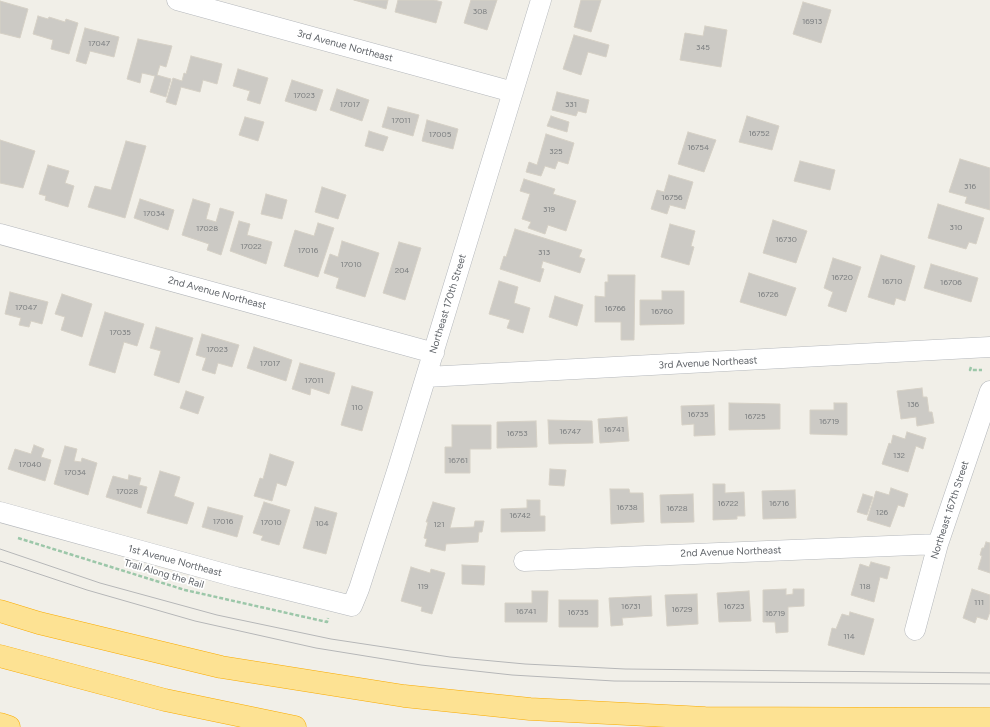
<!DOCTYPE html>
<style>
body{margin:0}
canvas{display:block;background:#f1efe8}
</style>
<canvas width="990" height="727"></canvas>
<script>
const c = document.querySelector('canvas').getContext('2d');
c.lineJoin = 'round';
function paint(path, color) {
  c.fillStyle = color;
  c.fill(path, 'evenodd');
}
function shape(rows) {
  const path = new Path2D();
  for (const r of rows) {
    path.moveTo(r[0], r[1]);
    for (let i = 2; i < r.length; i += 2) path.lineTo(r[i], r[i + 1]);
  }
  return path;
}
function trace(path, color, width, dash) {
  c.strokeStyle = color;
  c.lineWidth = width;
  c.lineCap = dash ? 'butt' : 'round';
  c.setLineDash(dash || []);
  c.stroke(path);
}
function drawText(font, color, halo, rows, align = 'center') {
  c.font = font + ' Figtree,sans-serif';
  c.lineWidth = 3.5;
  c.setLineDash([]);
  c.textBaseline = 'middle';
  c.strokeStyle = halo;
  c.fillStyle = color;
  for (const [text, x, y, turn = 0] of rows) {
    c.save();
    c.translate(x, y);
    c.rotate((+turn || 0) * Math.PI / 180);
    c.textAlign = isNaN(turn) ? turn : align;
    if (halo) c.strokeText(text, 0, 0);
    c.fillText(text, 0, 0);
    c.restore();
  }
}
const building = shape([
 [354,0,388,0,386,9,354,0],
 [398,0,434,0,442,2,436,23,395,12,398,0],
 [471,0,497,0,487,30,464,23,471,0],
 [581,0,601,0,591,32,574,27,581,0],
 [0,1,28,9,20,38,0,33,0,1],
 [803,2,831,10,821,43,793,34,803,2],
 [38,16,48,19,49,17,65,22,66,19,78,23,69,54,51,49,53,40,33,34,38,16],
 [705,26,727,30,721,67,680,60,685,33,703,36,705,26],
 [85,28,119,37,114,57,90,51,86,64,76,61,85,28],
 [574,35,609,45,606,57,588,52,581,75,563,69,574,35],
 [138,39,172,46,166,67,160,65,157,75,171,79,166,97,150,92,155,76,142,73,140,83,127,79,138,39],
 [191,56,222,64,217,84,203,80,200,92,181,87,176,105,166,102,173,78,182,81,184,73,186,74,191,56],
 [238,69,268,78,260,104,247,100,250,91,233,86,238,69],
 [292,80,323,90,316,111,285,101,292,80],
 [337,89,369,100,362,121,330,110,337,89],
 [557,92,589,100,586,113,578,111,576,116,552,110,557,92],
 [388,107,419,115,413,136,382,127,388,107],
 [551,116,569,122,567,132,547,126,551,116],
 [747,116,779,126,772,150,739,142,747,116],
 [245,117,264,122,258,141,239,135,245,117],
 [427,120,458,129,453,149,422,141,427,120],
 [369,131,388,137,383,151,365,146,369,131],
 [688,132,716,140,704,172,678,164,688,132],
 [546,134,574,143,568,164,558,161,555,169,545,166,541,176,526,172,529,162,537,165,546,134],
 [0,140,35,151,23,188,0,183,0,140],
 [126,141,146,146,125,218,88,207,95,186,111,190,126,141],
 [960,159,990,168,990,210,965,203,967,197,949,192,960,159],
 [800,161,835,170,830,190,794,181,800,161],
 [48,165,69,171,65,183,74,186,68,207,45,200,46,196,39,194,48,165],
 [669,175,693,182,685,209,670,205,667,214,651,209,657,190,664,192,669,175],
 [524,179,555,189,553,194,576,201,566,231,548,225,545,234,528,228,531,222,522,219,530,194,520,191,524,179],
 [322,187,346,195,338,219,315,212,322,187],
 [266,194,287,200,282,219,261,214,266,194],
 [140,199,174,210,168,230,134,218,140,199],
 [193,199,210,204,206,219,216,222,220,208,234,212,221,255,207,250,209,244,182,235,193,199],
 [938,204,984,218,976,244,969,242,966,249,928,238,938,204],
 [773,220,807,231,796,263,763,253,773,220],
 [239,221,250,224,247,235,272,242,266,264,230,251,239,221],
 [318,223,334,228,318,277,284,266,295,230,314,236,318,223],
 [670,224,695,231,691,246,694,247,689,265,661,257,670,224],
 [515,229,582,250,579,257,585,259,580,273,543,261,541,268,544,269,540,282,500,269,504,256,506,257,515,229],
 [342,241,379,253,365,297,336,288,339,278,324,273,330,254,338,257,342,241],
 [399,242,421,248,405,300,383,293,399,242],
 [881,255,915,266,905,301,896,298,894,305,868,297,881,255],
 [833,258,861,267,846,312,828,306,833,292,824,288,833,258],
 [931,264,978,278,971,302,924,288,931,264],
 [749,273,796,288,786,316,740,302,749,273],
 [608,275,635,275,634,340,621,340,621,322,595,322,595,296,605,297,605,282,608,282,608,275],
 [499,281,518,287,514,303,530,308,523,333,507,328,510,320,489,314,499,281],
 [662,291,684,291,684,324,640,325,640,300,662,300,662,291],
 [10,292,48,302,42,324,31,321,29,327,19,325,21,318,5,314,10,292],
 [62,294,92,304,82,337,61,330,65,317,55,314,62,294],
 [555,296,583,305,577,326,549,317,555,296],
 [105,312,144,324,137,346,124,342,115,373,89,365,105,312],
 [156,327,193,338,179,383,154,375,161,351,150,348,156,327],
 [202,334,239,345,232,367,218,363,215,374,202,370,206,358,196,355,202,334],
 [254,347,292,360,286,381,247,368,254,347],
 [300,363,335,373,329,394,311,388,310,395,292,389,300,363],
 [352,386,373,392,362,431,341,425,352,386],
 [922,388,923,397,927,397,929,412,932,412,934,423,917,426,916,417,901,419,897,391,922,388],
 [186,391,204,397,198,414,180,408,186,391],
 [729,403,780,404,780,429,729,430,729,403],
 [834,403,847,403,847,435,810,434,810,410,834,410,834,403],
 [714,405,715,435,694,436,694,424,682,425,681,406,714,405],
 [627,417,629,441,600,443,598,419,627,417],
 [548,420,592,421,593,443,549,444,548,420],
 [536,421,537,447,497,448,497,422,536,421],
 [452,425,491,425,491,449,470,449,470,473,445,473,445,447,452,447,452,425],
 [907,432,926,438,923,449,916,446,908,472,882,464,889,443,891,444,893,435,905,439,907,432],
 [34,445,44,449,41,457,51,460,45,481,8,469,15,449,31,454,34,445],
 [65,446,77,449,74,461,81,462,82,458,97,463,88,495,54,484,65,446],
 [270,454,294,462,286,486,277,483,272,501,254,496,260,478,263,479,270,454],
 [550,469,566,470,564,486,549,485,550,469],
 [160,471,180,477,174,496,194,503,187,524,147,513,160,471],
 [129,475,141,478,139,485,147,487,141,508,106,497,113,476,128,480,129,475],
 [713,484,725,484,725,493,744,492,745,516,737,516,737,519,713,520,713,484],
 [891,488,908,494,904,507,898,505,890,527,867,520,876,491,889,495,891,488],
 [610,489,629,489,630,493,643,493,644,522,611,524,610,489],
 [795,490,796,518,763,519,762,491,795,490],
 [693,494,694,522,661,523,660,495,693,494],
 [863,494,873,497,867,515,857,512,863,494],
 [527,500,540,500,540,516,545,516,545,531,501,532,501,509,527,508,527,500],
 [264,502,290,510,279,545,261,540,263,536,253,533,264,502],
 [433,502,455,508,450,528,474,527,475,521,484,521,482,532,479,532,478,542,446,544,445,551,425,546,427,539,424,538,428,522,426,522,433,502],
 [208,507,243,516,237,537,202,527,208,507],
 [315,507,337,513,326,554,303,548,315,507],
 [986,542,990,543,990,573,978,569,982,556,980,555,982,548,984,548,986,542],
 [871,562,890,567,887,579,880,577,874,602,851,595,860,564,869,567,871,562],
 [462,565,485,566,484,585,462,584,462,565],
 [411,567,430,573,431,569,445,573,432,614,421,611,422,607,401,601,411,567],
 [786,589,786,595,793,594,793,589,804,589,804,606,788,607,788,632,776,633,775,622,763,622,763,590,786,589],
 [972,589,990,595,990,612,987,620,977,617,975,623,963,618,972,589],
 [532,591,548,591,547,622,505,622,505,603,532,603,532,591],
 [749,591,751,621,719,622,717,593,749,591],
 [697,594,698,624,667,626,665,595,697,594],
 [651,596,652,616,622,618,623,625,611,626,609,598,651,596],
 [559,600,598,600,598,627,559,627,559,600],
 [850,612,874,619,864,655,828,645,832,628,836,629,842,614,849,616,850,612]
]);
paint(building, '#cccac5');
trace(building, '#d6d1c6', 1);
const minor = shape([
 [177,0,513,92],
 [0,234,434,353],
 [426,377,990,347],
 [0,512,236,577,352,606,359,589,398,468,541,0],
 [524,561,938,544],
 [915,630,938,544,990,391]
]);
const motorway = shape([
 [0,611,39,623,221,667,404,696,530,709,705,718,990,719],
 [0,656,165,700,295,727],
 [0,724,9,727]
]);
trace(minor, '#b5b8bc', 21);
trace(motorway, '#f9ab00', 23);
trace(shape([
 [971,367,970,370,982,370],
 [18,538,185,590,327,622,328,618]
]), '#9cc7a9', 2.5, [4, 2]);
trace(minor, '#fff', 20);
trace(motorway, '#fde293', 22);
trace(shape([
 [0,549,100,583,217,615,331,639,450,657,525,664,625,669,990,673],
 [0,561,87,590,195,621,316,648,421,665,512,675,614,681,990,684]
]), '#b6b7b8', 1);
drawText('8px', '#7a7d7f', null, [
 ["308",480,12],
 ["16913",812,22],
 ["17047",99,44],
 ["345",703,48],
 ["17023",304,96],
 ["17017",350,105],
 ["331",571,105],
 ["17011",401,121],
 ["16752",759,134],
 ["17005",440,135],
 ["16754",698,148],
 ["325",556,152],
 ["316",970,187],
 ["16756",672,198],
 ["319",549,210],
 ["17034",154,214],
 ["310",956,228],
 ["17028",207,229],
 ["16730",786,240],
 ["17022",251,247],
 ["17016",308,251],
 ["313",544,253],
 ["17010",351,265],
 ["204",402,271],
 ["16720",842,278],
 ["16710",892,282],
 ["16706",951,283],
 ["16726",768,295],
 ["17047",26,308],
 ["16766",615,309],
 ["16760",662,312],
 ["17035",120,333],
 ["17023",217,350],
 ["17017",270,364],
 ["17011",314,381],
 ["136",913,405],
 ["110",357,408],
 ["16735",698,415],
 ["16725",755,417],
 ["16719",829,422],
 ["16741",614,430],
 ["16747",570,432],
 ["16753",517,434],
 ["132",899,456],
 ["16761",458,461],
 ["17040",30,465],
 ["17034",75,473],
 ["17028",127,492],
 ["16722",728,504],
 ["16716",779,504],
 ["16738",627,508],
 ["16728",677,509],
 ["126",882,513],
 ["16742",520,516],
 ["17016",223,522],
 ["17010",271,523],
 ["104",322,524],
 ["121",439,525],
 ["119",423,587],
 ["118",865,587],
 ["111",979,603],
 ["16731",631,607],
 ["16723",734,607],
 ["16729",682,610],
 ["16741",526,612],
 ["16735",578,613],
 ["16719",775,614],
 ["114",849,637]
]);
drawText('10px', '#5f6368', '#fff', [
 ["3rd Avenue Northeast",345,46,15],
 ["2nd Avenue Northeast",217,293,15],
 ["Northeast 170th Street",448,304,-73],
 ["3rd Avenue Northeast",708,363,-3],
 ["Northeast 167th Street",950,510,-72],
 ["2nd Avenue Northeast",731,552,-2],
 ["1st Avenue Northeast",175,561,15],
 ["Trail Along the Rail",164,574,16]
]);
</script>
